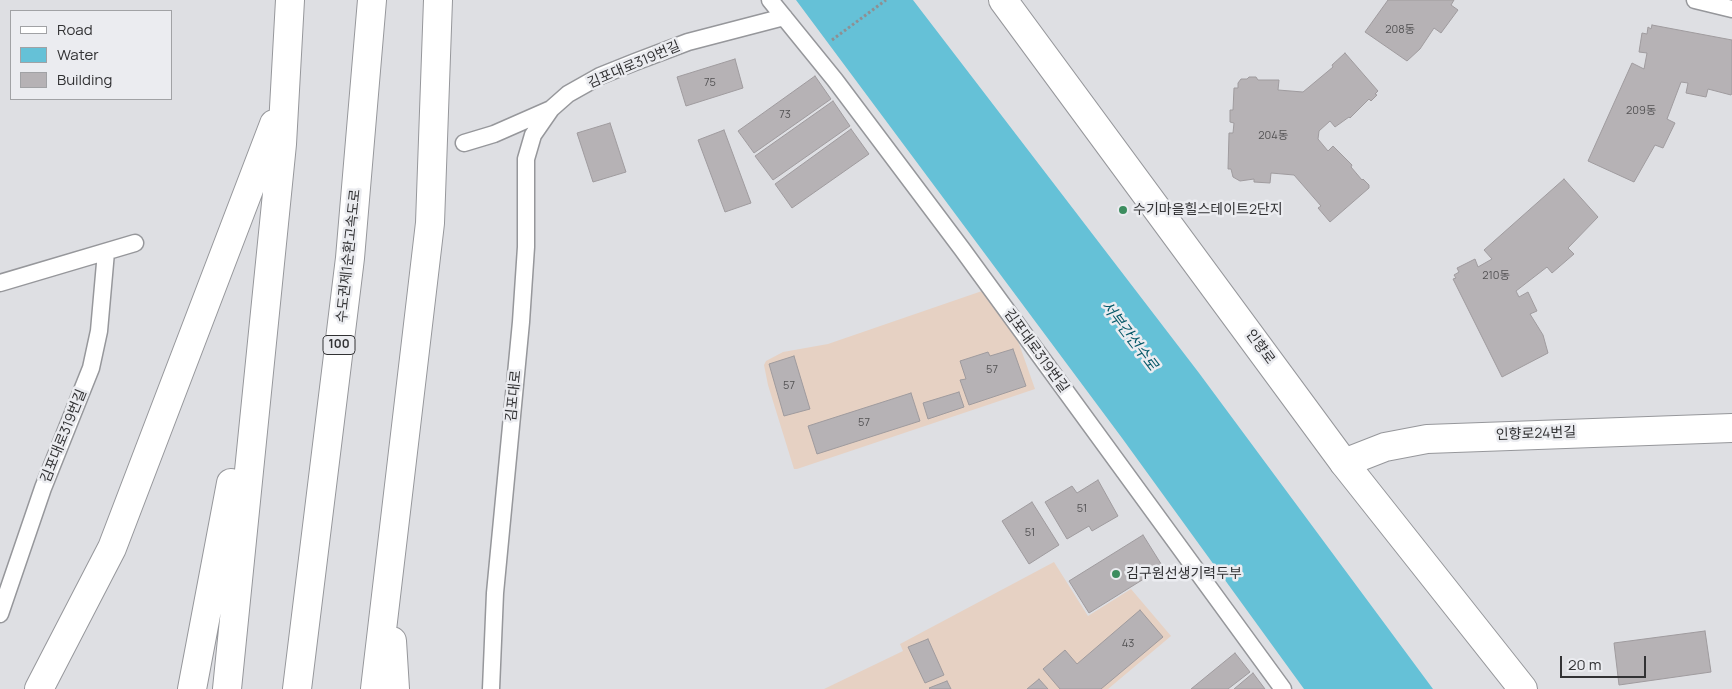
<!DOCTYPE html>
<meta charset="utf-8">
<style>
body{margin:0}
#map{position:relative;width:1732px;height:689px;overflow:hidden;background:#dedfe3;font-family:Manrope,sans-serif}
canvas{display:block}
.legend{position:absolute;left:10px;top:10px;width:162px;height:90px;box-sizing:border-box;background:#ebecf0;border:1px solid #a1a2a5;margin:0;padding:6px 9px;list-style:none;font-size:15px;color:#323234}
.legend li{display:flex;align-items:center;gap:10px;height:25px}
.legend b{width:25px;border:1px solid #a1a2a5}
.scale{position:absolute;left:1560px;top:656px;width:86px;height:22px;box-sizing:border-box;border:2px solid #323234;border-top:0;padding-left:6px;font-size:15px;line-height:18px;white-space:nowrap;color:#323234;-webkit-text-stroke:4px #ebecf0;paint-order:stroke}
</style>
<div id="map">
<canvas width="1732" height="689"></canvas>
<ul class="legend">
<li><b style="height:6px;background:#fff"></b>Road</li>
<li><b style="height:14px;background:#65c1d7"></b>Water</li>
<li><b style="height:14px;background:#b6b2b5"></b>Building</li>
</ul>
<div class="scale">20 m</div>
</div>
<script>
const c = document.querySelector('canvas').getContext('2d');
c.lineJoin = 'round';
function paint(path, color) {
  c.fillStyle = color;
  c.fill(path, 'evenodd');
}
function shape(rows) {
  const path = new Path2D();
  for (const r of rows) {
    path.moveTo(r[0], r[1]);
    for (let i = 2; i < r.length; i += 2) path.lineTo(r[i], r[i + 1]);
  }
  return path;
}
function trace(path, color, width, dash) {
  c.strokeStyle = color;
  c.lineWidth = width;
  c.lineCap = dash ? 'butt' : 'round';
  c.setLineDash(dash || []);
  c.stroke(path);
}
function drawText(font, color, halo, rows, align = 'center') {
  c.font = font + ' Manrope,"Noto Sans KR",sans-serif';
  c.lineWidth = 5;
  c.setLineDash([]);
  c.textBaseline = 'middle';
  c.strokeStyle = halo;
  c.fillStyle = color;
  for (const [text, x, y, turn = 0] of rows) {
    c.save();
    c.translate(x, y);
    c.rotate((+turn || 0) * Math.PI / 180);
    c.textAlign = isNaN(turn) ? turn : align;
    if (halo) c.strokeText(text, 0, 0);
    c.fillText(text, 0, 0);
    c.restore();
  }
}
paint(shape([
 [982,291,1017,338,1035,389,797,469,794,469,768,385,764,365,766,361,783,352,828,344],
 [1054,562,1088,616,1131,589,1171,636,1108,689,824,689,903,651,900,644]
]), '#e6d1c3');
paint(shape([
 [796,0,913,0,1199,373,1433,689,1304,689,1122,438]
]), '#65c1d7');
const building = shape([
 [1388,0,1454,0,1451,5,1458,10,1441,33,1434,28,1420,49,1407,61,1365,32,1388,0],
 [1652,25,1732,40,1732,93,1731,95,1708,89,1706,97,1686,93,1688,83,1681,82,1667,119,1675,123,1663,148,1655,145,1634,182,1588,161,1632,63,1644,69,1647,53,1639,52,1642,33,1647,34,1648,27,1651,29,1652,25],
 [1345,53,1378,91,1375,94,1377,95,1371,101,1369,99,1350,118,1349,117,1335,127,1330,121,1319,131,1318,139,1328,151,1333,146,1352,165,1351,167,1362,180,1363,179,1369,185,1369,188,1330,222,1318,208,1321,206,1294,175,1271,173,1270,183,1254,182,1254,179,1240,181,1233,177,1231,169,1228,169,1229,133,1233,133,1234,123,1230,122,1230,110,1233,110,1234,88,1238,88,1238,83,1241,79,1247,79,1249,77,1256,77,1258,80,1279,80,1278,90,1303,92,1333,67,1332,65,1345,53],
 [735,59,743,88,686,106,677,77,735,59],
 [815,76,831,99,754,153,738,131,815,76],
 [833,101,850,126,773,180,755,156,833,101],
 [610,123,626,172,593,182,577,133,610,123],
 [851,129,869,154,792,208,775,184,851,129],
 [724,130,751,203,725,212,698,140,724,130],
 [1564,179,1598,217,1568,248,1574,254,1552,273,1547,267,1516,291,1519,297,1528,292,1537,311,1530,314,1543,335,1548,353,1502,377,1453,279,1456,278,1454,275,1459,272,1457,268,1475,259,1478,267,1492,259,1484,250,1564,179],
 [1013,349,1026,386,969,405,960,380,966,379,960,361,988,352,990,356,1013,349],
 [794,356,810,409,784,416,769,364,794,356],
 [959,392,964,407,928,419,923,403,959,392],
 [911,393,920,421,817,454,808,426,911,393],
 [1098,480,1118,516,1092,531,1089,526,1067,539,1045,502,1072,486,1077,493,1098,480],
 [1032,502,1059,545,1029,564,1002,521,1032,502],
 [1143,535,1163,567,1089,613,1069,581,1143,535],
 [1140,610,1163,637,1101,689,1060,689,1043,669,1065,650,1077,664,1140,610],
 [1705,631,1711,672,1619,685,1614,643,1705,631],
 [928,639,944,675,925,683,908,647,928,639],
 [1235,653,1250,672,1228,689,1191,689,1235,653],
 [1253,673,1265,689,1234,689,1253,673],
 [1039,679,1048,689,1027,689,1039,679],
 [947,681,951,689,930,689,929,688,947,681]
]);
paint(building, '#b6b2b5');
trace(building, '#9f9b9e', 1);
const service = shape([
 [770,0,835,80,962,249,1283,689],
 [1695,0,1732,9],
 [464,143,494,134,551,109,568,94,600,76,635,62,688,42,784,17],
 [0,283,135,243],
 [0,614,43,488,91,368,99,331,106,252],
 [491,689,495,593,521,322,526,247,526,159,533,135,551,109]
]);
const minor = shape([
 [1344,463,1385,447,1427,439,1732,428]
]);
const tertiary = shape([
 [1003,0,1344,463,1523,689]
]);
const motorway = shape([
 [392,641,395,689],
 [39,689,112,548,274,124],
 [192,689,231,483],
 [227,689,282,144,290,0],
 [297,689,350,258,372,0],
 [375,689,430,223,438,0]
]);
trace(service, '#96979b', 19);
trace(minor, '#96979b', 30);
trace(tertiary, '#96979b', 30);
trace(motorway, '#96979b', 30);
trace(shape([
 [832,40,886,0]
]), '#8f8f92', 3, [2.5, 2.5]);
trace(service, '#fff', 16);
trace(minor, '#fff', 28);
trace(tertiary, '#fff', 28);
trace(motorway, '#fff', 28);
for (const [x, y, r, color] of [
 [1123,210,5,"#3c8d5f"],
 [1116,574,5,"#3c8d5f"]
]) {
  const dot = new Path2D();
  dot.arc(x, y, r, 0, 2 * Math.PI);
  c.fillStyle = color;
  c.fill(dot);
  trace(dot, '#ebecf0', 2);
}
drawText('11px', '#535254', null, [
 ["208동",1400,30],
 ["75",710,83],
 ["209동",1641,111],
 ["73",785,115],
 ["204동",1273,136],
 ["210동",1496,276],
 ["57",992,370],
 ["57",789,386],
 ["57",864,423],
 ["51",1082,509],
 ["51",1030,533],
 ["43",1128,644]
]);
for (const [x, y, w] of [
 [339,345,32]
]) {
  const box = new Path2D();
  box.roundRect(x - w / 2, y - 9.5, w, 19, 4);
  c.fillStyle = '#ebecf0';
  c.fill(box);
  trace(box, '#323234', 1);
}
drawText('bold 12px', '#323234', null, [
 ["100",339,345]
]);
drawText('14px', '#323234', '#ebecf0', [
 ["김포대로319번길",634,65,-23],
 ["수도권제1순환고속도로",349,256,-84],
 ["인향로",1260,347,54],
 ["김포대로319번길",1036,351,54],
 ["김포대로",514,396,-84],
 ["인향로24번길",1536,434,-2],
 ["김포대로319번길",64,436,-68]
]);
drawText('14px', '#323234', '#ebecf0', [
 ["수기마을힐스테이트2단지",1133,210],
 ["김구원선생기력두부",1126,574]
], 'left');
drawText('italic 15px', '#055868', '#ebecf0', [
 ["서부간선수로",1129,336,53]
]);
</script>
